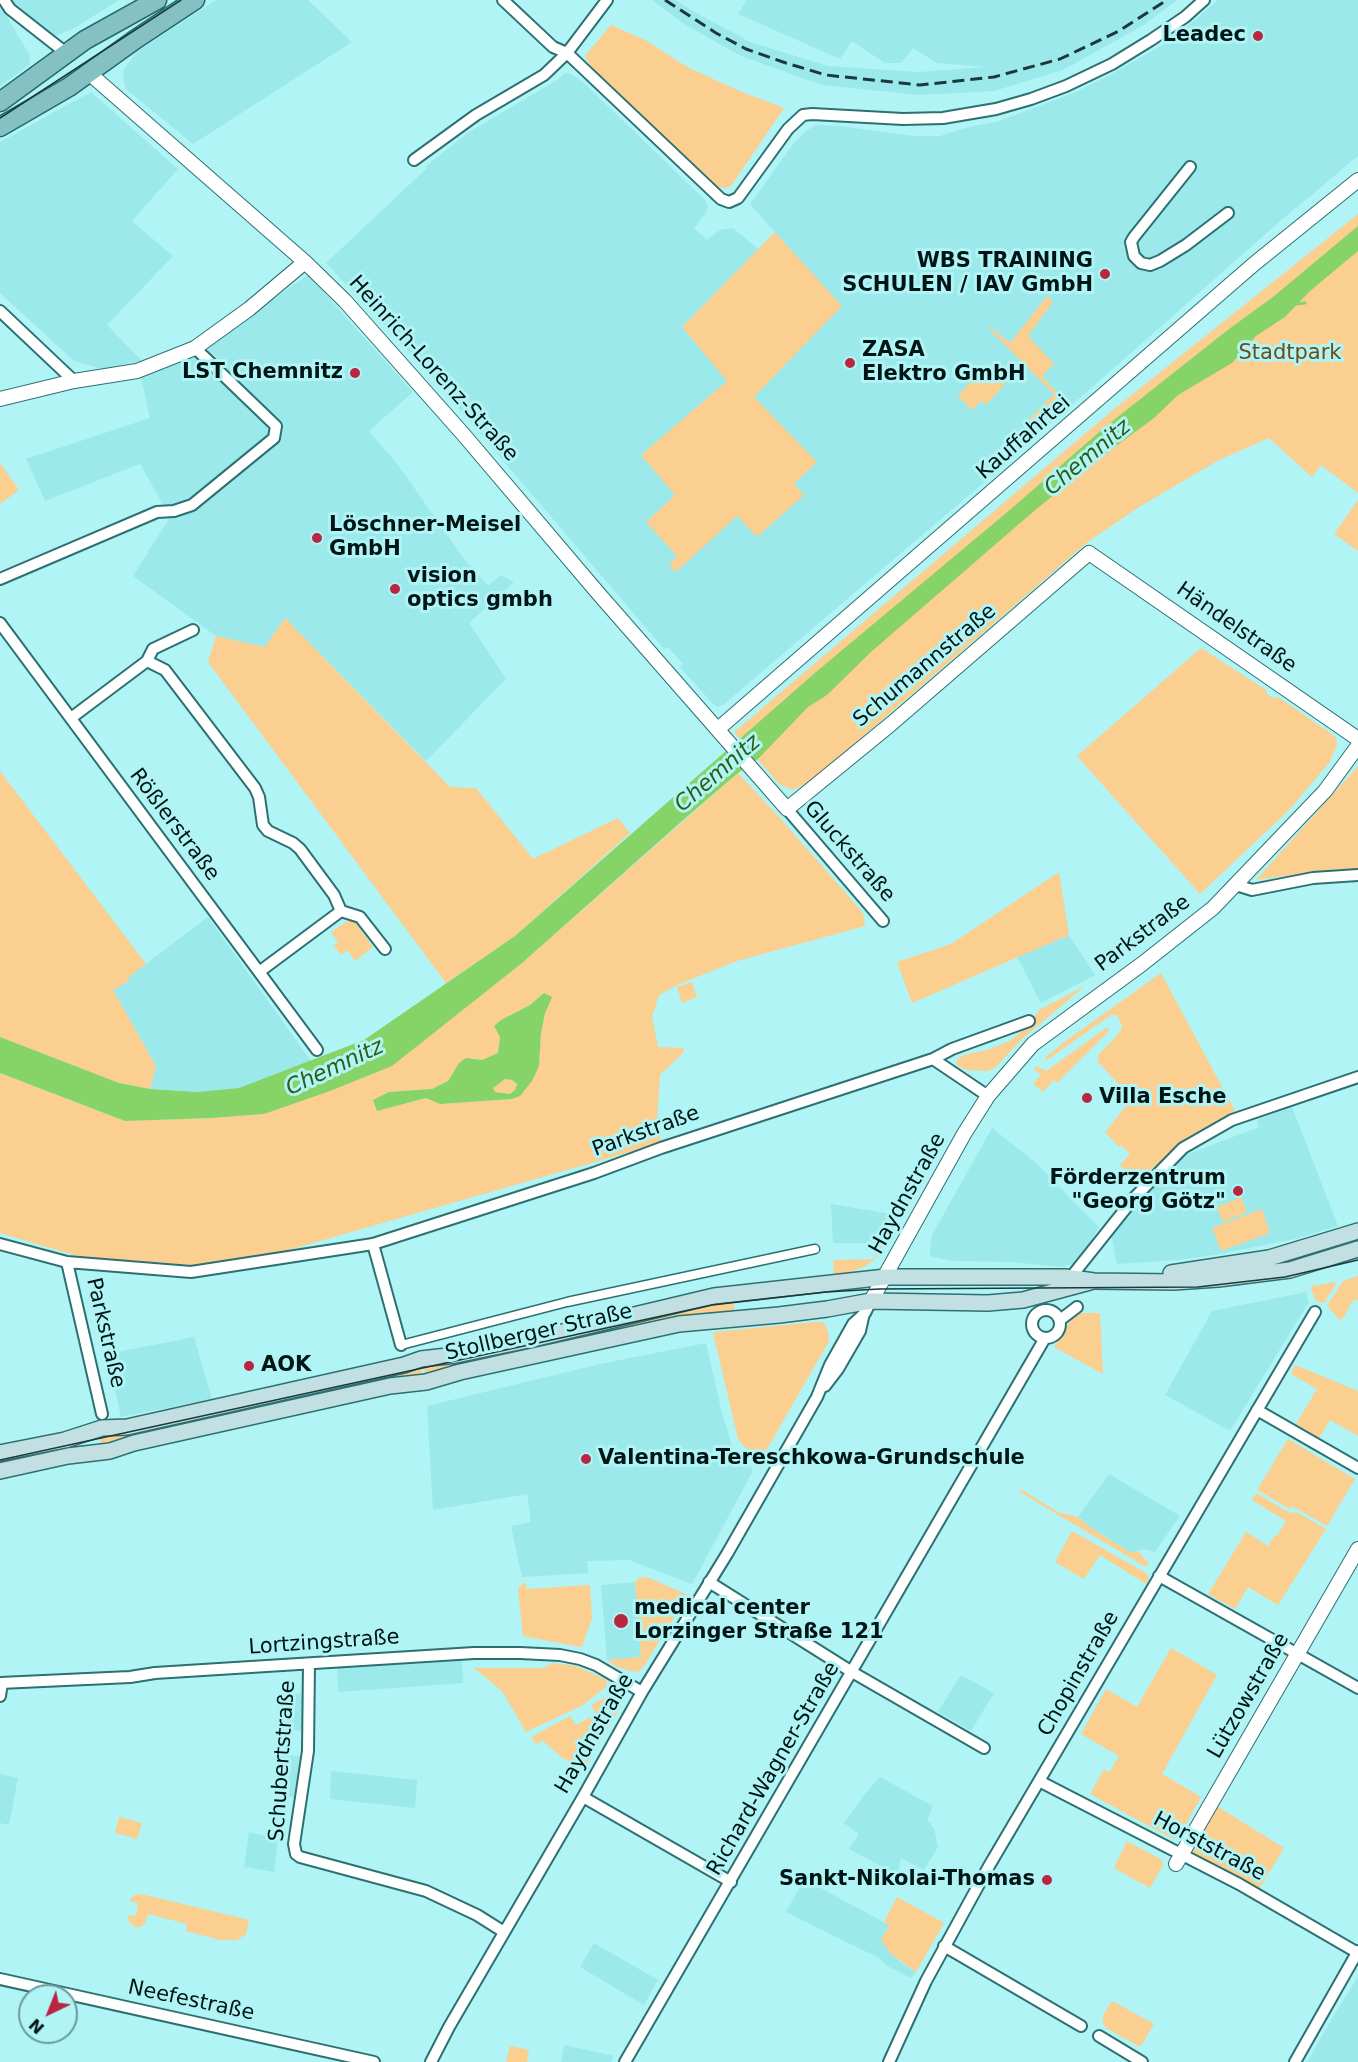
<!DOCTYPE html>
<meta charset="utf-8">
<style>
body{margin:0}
#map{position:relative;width:1358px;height:2062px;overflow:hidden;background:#b1f4f5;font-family:"DejaVu Sans",sans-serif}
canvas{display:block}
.north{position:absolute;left:18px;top:1984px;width:60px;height:60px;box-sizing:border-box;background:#b1f4f5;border:2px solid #6a9b9c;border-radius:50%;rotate:223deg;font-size:16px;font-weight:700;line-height:24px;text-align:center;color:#001516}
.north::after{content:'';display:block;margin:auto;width:21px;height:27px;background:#b82640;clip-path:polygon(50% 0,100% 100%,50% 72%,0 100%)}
</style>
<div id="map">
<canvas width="1358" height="2062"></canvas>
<div class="north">N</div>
</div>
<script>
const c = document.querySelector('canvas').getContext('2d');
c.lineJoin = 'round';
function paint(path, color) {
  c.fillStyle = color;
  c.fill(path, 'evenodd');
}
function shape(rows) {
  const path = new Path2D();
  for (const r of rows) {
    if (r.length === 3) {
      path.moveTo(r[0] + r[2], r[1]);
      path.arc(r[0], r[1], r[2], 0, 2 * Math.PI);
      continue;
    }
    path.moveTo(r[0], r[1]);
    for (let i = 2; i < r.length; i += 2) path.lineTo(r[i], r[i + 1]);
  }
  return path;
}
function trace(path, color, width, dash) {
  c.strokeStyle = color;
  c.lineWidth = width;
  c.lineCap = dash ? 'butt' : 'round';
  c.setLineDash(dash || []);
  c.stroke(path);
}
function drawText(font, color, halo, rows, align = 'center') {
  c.font = font + ' "DejaVu Sans",sans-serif';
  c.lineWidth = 6;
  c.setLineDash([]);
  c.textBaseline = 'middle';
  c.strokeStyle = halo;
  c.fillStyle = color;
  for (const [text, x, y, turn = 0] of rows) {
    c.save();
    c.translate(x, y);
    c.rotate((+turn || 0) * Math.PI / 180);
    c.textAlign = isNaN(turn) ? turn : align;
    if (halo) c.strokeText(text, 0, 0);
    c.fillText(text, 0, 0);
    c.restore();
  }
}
paint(shape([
 [12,0,119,0,76,27,55,36,16,7],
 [216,0,308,0,352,42,193,144,126,89,123,78,124,69,137,52],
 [652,0,676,0,693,11,750,42,828,66,919,72,986,67,937,63,913,48,901,63,885,63,852,41,840,59,738,14,747,0,1177,0,1144,25,1063,70,994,91,919,95,822,85,741,56,684,24],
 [1218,0,1358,0,1358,156,1278,223,995,473,724,704,718,707,713,704,680,667,683,664,668,647,664,649,425,369,326,263,427,168,426,166,469,132,557,80,565,73,571,74,584,83,706,201,708,207,706,213,694,228,707,240,720,230,733,228,758,249,775,232,750,204,793,144,806,131,816,125,841,126,914,136,940,136,965,128,999,121,1076,92,1108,76,1171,40],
 [0,5,29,54,30,64,0,86],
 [91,92,178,169,132,221,173,256,107,325,142,361,103,369,74,361,0,293,0,142],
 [308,275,413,392,369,431,396,462,464,559,488,586,501,575,514,582,469,623,506,679,426,761,285,618,265,647,216,636,133,576,170,517,140,464,45,501,26,459,150,418,141,378,203,348],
 [208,917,311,1061,239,1088,197,1092,150,1089,156,1066,113,990,127,982,130,976],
 [1069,935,1095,975,1041,1003,1017,957],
 [1292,1107,1338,1226,1295,1239,1220,1254,1179,1260,1117,1264,1111,1234,1183,1156,1259,1127,1257,1120],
 [992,1128,1035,1162,1099,1227,1079,1262,1062,1267,1011,1262,951,1261,930,1256,931,1237],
 [831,1204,896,1215,895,1222,888,1232,876,1243,833,1243],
 [1306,1292,1309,1302,1230,1431,1165,1395,1212,1311],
 [194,1337,212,1399,121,1417,107,1354],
 [706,1343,722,1413,734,1451,751,1466,753,1471,692,1584,629,1560,587,1561,588,1573,522,1577,511,1526,531,1522,527,1494,433,1510,427,1406,600,1364],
 [1109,1474,1180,1516,1155,1552,1144,1549,1131,1553,1091,1528,1078,1517],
 [635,1582,641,1657,607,1660,601,1585],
 [462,1661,463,1683,338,1692,337,1668],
 [961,1675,994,1693,971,1731,938,1712],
 [279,1693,306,1694,304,1731,276,1728],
 [278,1753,304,1757,298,1798,272,1793],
 [331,1771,417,1780,415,1808,330,1799],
 [0,1774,18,1778,9,1825,0,1823],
 [880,1777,933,1806,927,1820,934,1828,938,1847,924,1870,901,1858,896,1882,882,1867,849,1849,859,1834,844,1823,864,1795],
 [249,1832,278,1839,274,1872,244,1867],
 [804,1879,889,1925,881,1940,900,1962,916,1972,911,1978,885,1965,881,1959,786,1912],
 [594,1943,658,1980,644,2005,580,1967],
 [1358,1977,1358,2062,1307,2062,1331,2020],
 [564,2045,614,2056,611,2062,561,2062]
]), '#9be9eb');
paint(shape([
 [611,25,645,40,689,68,742,92,784,108,731,186,723,188,715,186,591,67,585,56],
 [1358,214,1358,493,1321,465,1312,477,1269,438,1219,460,1139,507,1089,541,809,783,792,790,779,784,734,732,1114,409],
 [775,232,842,306,754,397,817,462,794,484,804,495,757,537,737,516,676,572,669,565,677,556,646,522,675,495,641,455,727,381,682,327],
 [1047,296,1053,302,1028,336,1054,364,1042,376,1064,400,1034,425,1029,419,1054,394,989,329,990,327,1010,343],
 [987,363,1006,383,986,405,981,401,972,410,958,396],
 [0,463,19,490,0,504],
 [1358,500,1358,551,1334,534],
 [285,618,450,787,476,788,533,859,618,818,630,833,515,936,446,983,208,662,216,636,265,647],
 [1201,648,1266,690,1267,694,1274,699,1278,697,1336,737,1337,746,1329,763,1290,809,1200,894,1077,756],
 [1358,766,1358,869,1334,869,1256,880],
 [0,771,146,964,130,976,127,982,113,990,156,1066,150,1089,119,1083,0,1037],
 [738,773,780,818,863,913,865,926,737,961,677,985,659,995,652,1016,658,1047,684,1048,684,1052,660,1075,657,1121,661,1143,205,1274,124,1270,0,1233,0,1073,125,1121,211,1118,264,1114,522,963],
 [544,993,545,1013,541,1033,539,1067,512,1099,440,1104,427,1098,377,1111,374,1100,389,1092,432,1089,448,1081,459,1063,473,1058,482,1060,498,1053,500,1037,494,1026,501,1020,530,1005],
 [1059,872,1069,935,912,1003,897,962,951,944],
 [352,918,373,947,355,961,347,950,341,955,334,946,338,942,331,932],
 [1161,973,1235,1111,1180,1143,1138,1182,1120,1165,1130,1154,1121,1145,1119,1147,1105,1132,1126,1106,1125,1091,1098,1062,1098,1055,1114,1039,1121,1030,1122,1025,1117,1015,1111,1015,1047,1060,1045,1058,1064,1042],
 [692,982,697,997,682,1003,677,987],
 [1085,986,1023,1038,994,1069,986,1071,967,1070,958,1066,956,1063,958,1058,967,1054,988,1050,1011,1040,1028,1026,1039,1010],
 [1106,1028,1109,1029,1108,1032,1057,1083,1054,1080,1043,1092,1033,1084,1041,1075,1034,1069,1037,1066,1046,1071],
 [505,1079,512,1080,517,1085,515,1090,510,1094,495,1092,492,1088],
 [1241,1197,1247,1212,1223,1222,1217,1207],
 [1262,1209,1270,1233,1221,1251,1212,1228],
 [900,1211,902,1213,887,1240,875,1259,864,1267,834,1278,833,1260,875,1259,876,1243,888,1232],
 [1358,1276,1358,1301,1354,1299,1341,1321,1327,1306,1343,1281],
 [1335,1282,1336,1284,1324,1303,1315,1300,1311,1288,1312,1286],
 [733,1296,735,1315,425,1375,424,1366],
 [1081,1313,1100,1313,1103,1374,1054,1347,1071,1320],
 [816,1322,823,1322,828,1331,829,1341,759,1463,738,1439,713,1332],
 [1295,1365,1358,1391,1358,1436,1330,1420,1319,1438,1296,1424,1317,1389,1291,1374],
 [421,1366,422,1376,131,1440,101,1445,100,1437,106,1435],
 [1288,1439,1355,1479,1327,1526,1292,1506,1290,1509,1257,1490],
 [1022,1490,1058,1512,1078,1517,1091,1528,1131,1553,1138,1551,1149,1564,1146,1567,1018,1491],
 [1256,1493,1290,1513,1296,1512,1326,1529,1278,1605,1248,1587,1235,1609,1208,1594,1246,1532,1268,1546,1275,1535,1277,1536,1286,1521,1252,1500],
 [1072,1531,1146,1573,1149,1578,1146,1584,1100,1555,1084,1579,1055,1562],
 [647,1577,688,1595,644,1666,639,1671,634,1672,617,1667,607,1660,641,1657,635,1582,639,1578],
 [525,1582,527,1589,590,1585,592,1619,582,1646,579,1647,523,1636,518,1588],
 [1171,1648,1217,1675,1162,1774,1201,1797,1179,1836,1173,1839,1090,1794,1104,1769,1109,1773,1119,1756,1081,1734,1106,1689,1137,1707],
 [553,1663,576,1666,607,1680,606,1687,583,1705,526,1732,502,1691,474,1668,543,1668],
 [613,1693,617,1695,621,1706,579,1778,575,1775,579,1769,560,1756,542,1740,537,1745,531,1737,570,1716,576,1725,596,1714,591,1705],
 [1212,1803,1284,1848,1256,1894,1182,1854],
 [119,1817,142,1823,137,1839,115,1833],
 [1127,1841,1162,1860,1163,1865,1150,1888,1114,1868],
 [141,1894,249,1920,246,1934,237,1940,220,1940,186,1931,187,1924,148,1914,145,1923,141,1927,135,1927,129,1922,128,1915,136,1916,138,1903,129,1901,134,1895],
 [897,1897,944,1923,916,1972,891,1954,881,1940,889,1925,884,1922],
 [1112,2001,1154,2024,1140,2047,1106,2028,1103,2023,1103,2015],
 [510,2046,529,2050,527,2062,506,2062]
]), '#facf90');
paint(shape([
 [1358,226,1358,251,1310,291,1285,317,1256,336,1232,363,1178,395,1154,418,1101,457,1034,511,872,651,827,695,808,707,758,759,738,773,690,814,522,963,392,1066,330,1091,264,1114,211,1118,125,1121,0,1073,0,1037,119,1083,150,1089,197,1092,239,1088,364,1040,515,936,816,672,1011,509,1105,427,1229,329,1273,297],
 [544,993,552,997,545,1013,541,1033,539,1066,532,1081,520,1096,512,1099,440,1104,426,1098,377,1111,373,1100,389,1092,432,1089,448,1081,459,1063,466,1058,482,1060,498,1053,500,1037,494,1026,501,1020,530,1005],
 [505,1079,512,1080,517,1084,515,1090,510,1094,495,1092,493,1088]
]), '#86d367');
trace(shape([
 [1295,304,1305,303]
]), '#86d367', 3);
const pedestrian = shape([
 [401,1345,567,1302,815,1249]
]);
const minor = shape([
 [4,0,10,9,66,53],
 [503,0,553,47,567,53,721,199,729,202,738,198,788,129,803,115,812,114,903,119,943,118,996,109,1031,99,1066,86,1112,64,1151,40,1185,17,1204,0],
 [414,160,476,115,544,75,567,53,607,0],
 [1190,167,1134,237,1131,242,1134,256,1141,263,1150,265,1160,261,1186,245,1228,213],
 [0,311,74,381],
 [0,579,157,512,174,511,192,505,274,438,276,426,195,348],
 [0,623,317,1050],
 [147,661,153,649,193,630],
 [71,718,147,661,165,670,255,788,259,797,263,825,268,831,293,843,300,849,334,895,341,911,259,972],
 [787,809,883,921],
 [1236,885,1252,890,1313,878,1358,875],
 [341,911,360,917,385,949],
 [933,1059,988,1096],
 [0,1244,67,1262,191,1272,373,1244,594,1173,661,1148,933,1059,952,1049,1029,1021],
 [373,1244,401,1345],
 [67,1262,102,1414],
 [1071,1277,1134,1198,1183,1148,1232,1120,1358,1077],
 [1046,1324,14],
 [1060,1320,1077,1307],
 [825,1386,838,1369,860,1331,864,1313],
 [1257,1410,1358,1468],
 [1159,1576,1358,1688],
 [709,1582,852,1672,984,1748],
 [309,1664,308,1751,294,1844,296,1854,300,1857,426,1891,477,1915,504,1932],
 [0,1683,130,1677,155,1673,474,1653,520,1653,560,1655,580,1659,596,1665,642,1692],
 [0,1696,2,1683],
 [1039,1781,1239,1884,1358,1953],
 [583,1797,731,1882],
 [944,1946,1081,2026],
 [0,1979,374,2062],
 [1099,2036,1142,2062],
 [431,2062,449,2027,583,1797,642,1692,727,1554,817,1397,830,1365,853,1324,865,1313,871,1301],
 [625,2062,1045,1338],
 [889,2062,926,1981,989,1866,1315,1312],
 [1295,2062,1358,1951]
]);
const tertiary = shape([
 [89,73,305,262,345,301,463,434,598,593,787,809,891,724,1089,553,1358,739],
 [0,399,74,381,137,371,195,348,249,309,305,262],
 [718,729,1254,264,1358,180],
 [871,1301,964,1134,988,1096,1033,1044,1142,964,1213,908,1325,791,1358,746],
 [1176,1864,1358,1549]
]);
const secondary = shape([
 [1171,1273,1269,1258,1358,1231],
 [0,1453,65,1440,102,1428,127,1427,404,1365,421,1359,456,1355,533,1339,714,1296,886,1277,1065,1277,1094,1281,1174,1282,1218,1279,1290,1270,1358,1249],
 [0,1471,68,1456,110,1451,134,1443,390,1386,426,1382,460,1372,679,1324,779,1315,827,1309,871,1301,988,1303,1023,1300,1090,1282]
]);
const primary = shape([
 [0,102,85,40,157,0],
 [0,127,69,87,136,39,195,0]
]);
trace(pedestrian, '#2d7071', 11);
trace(minor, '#2d7071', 14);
trace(tertiary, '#2d7071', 16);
trace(secondary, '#2d7071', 18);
trace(primary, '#226a6c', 21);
trace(pedestrian, '#fff', 8);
trace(minor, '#fff', 10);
trace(tertiary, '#fff', 14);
trace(secondary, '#c2e0e1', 15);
trace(primary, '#85c1c3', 18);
trace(shape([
 [0,118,181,0],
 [0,1460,712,1305,826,1292,879,1289,1198,1287,1285,1277,1358,1260]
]), '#1c3839', 1.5);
trace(shape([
 [665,0,716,33,746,49,786,63,826,75,920,85,994,77,1060,59,1119,31,1167,0]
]), '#1c3839', 3, [12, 6]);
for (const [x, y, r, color] of [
 [1258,36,6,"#b82640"],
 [1105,274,6,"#b82640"],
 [850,363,6,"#b82640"],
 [355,373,6,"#b82640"],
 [317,538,6,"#b82640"],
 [395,589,6,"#b82640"],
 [1087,1098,6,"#b82640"],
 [1238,1191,6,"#b82640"],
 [249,1366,6,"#b82640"],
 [586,1459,6,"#b82640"],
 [621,1621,8,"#b82640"],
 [1047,1880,6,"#b82640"]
]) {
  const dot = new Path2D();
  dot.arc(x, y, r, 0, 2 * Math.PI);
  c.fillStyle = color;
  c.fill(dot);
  trace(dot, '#b1f4f5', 2);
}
drawText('bold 21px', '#001516', '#b1f4f5', [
 ["Leadec",1246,36,"right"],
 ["WBS TRAINING",1093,262,"right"],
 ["SCHULEN / IAV GmbH",1093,286,"right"],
 ["ZASA",862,351],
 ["Elektro GmbH",862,375],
 ["LST Chemnitz",343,373,"right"],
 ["Löschner-Meisel",329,526],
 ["GmbH",329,550],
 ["vision",407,577],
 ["optics gmbh",407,601],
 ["Villa Esche",1099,1098],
 ["Förderzentrum",1226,1179,"right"],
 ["\"Georg Götz\"",1226,1203,"right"],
 ["AOK",261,1366],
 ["Valentina-Tereschkowa-Grundschule",598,1459],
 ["medical center",634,1609],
 ["Lorzinger Straße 121",634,1633],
 ["Sankt-Nikolai-Thomas",1035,1880,"right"]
], 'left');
drawText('21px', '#6b4d1c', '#b1f4f5', [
 ["Stadtpark",1290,354]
]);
drawText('21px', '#001516', '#b1f4f5', [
 ["Heinrich-Lorenz-Straße",433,369,48],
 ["Kauffahrtei",1024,438,-41],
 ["Händelstraße",1236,628,35],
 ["Schumannstraße",925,666,-40],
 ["Rößlerstraße",174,825,53],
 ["Gluckstraße",849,852,49],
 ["Parkstraße",1143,934,-37],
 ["Parkstraße",646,1132,-20],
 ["Haydnstraße",908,1194,-61],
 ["Parkstraße",105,1333,77],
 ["Stollberger Straße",539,1333,-13],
 ["Lortzingstraße",324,1643,-4],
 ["Chopinstraße",1079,1674,-60],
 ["Lützowstraße",1249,1696,-60],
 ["Haydnstraße",595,1734,-60],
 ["Schubertstraße",283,1761,-86],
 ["Richard-Wagner-Straße",774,1769,-60],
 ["Horststraße",1209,1847,28],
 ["Neefestraße",191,2001,12]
]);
drawText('italic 22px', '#2d5d15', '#b1f4f5', [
 ["Chemnitz",1088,458,-40],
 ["Chemnitz",718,774,-41],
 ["Chemnitz",335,1068,-25]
]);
</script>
